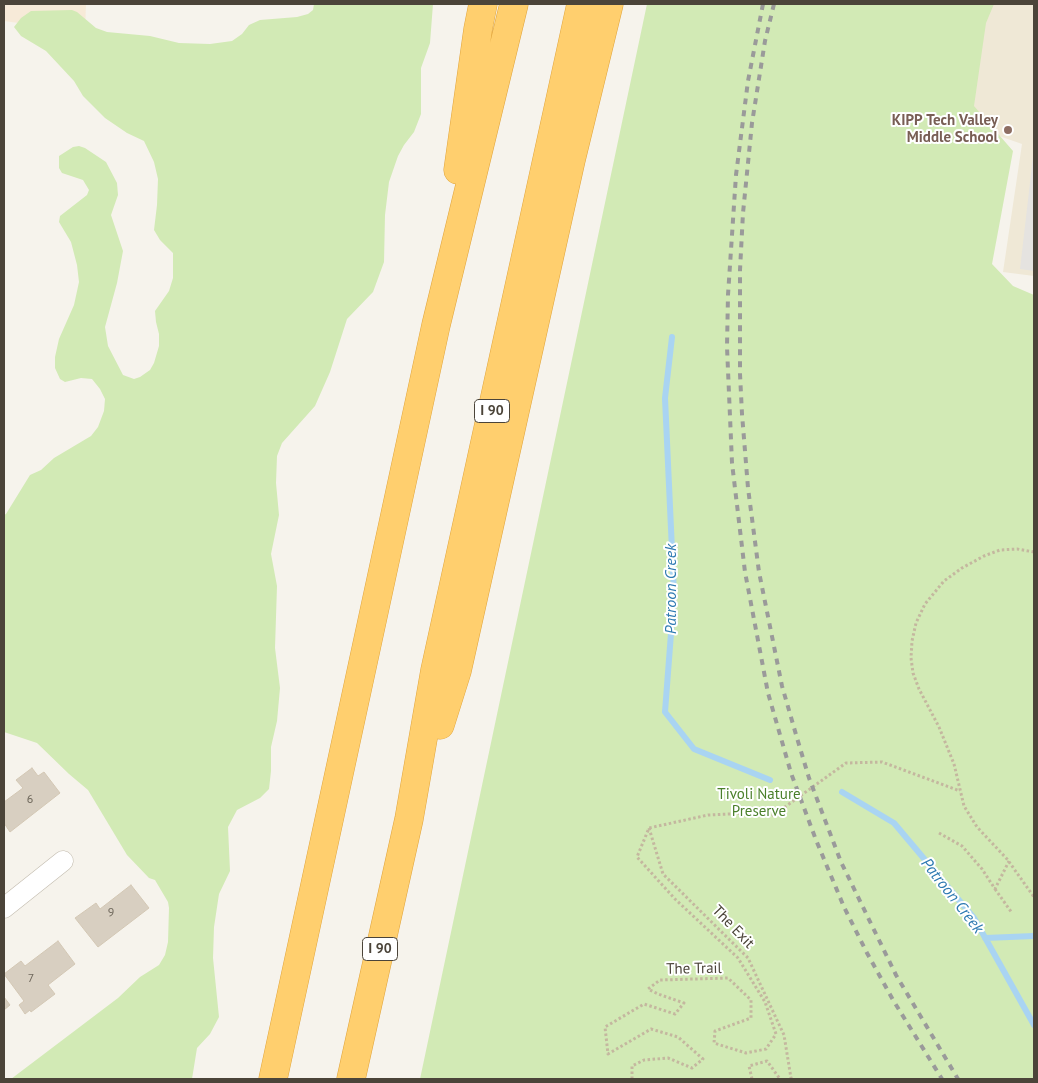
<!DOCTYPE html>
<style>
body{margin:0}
#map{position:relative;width:1038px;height:1083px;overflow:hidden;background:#f6f3ec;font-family:"PT Sans",sans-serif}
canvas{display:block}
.frame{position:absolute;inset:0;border:5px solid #4b4439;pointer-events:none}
</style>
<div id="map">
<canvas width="1038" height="1083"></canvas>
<div class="frame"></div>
</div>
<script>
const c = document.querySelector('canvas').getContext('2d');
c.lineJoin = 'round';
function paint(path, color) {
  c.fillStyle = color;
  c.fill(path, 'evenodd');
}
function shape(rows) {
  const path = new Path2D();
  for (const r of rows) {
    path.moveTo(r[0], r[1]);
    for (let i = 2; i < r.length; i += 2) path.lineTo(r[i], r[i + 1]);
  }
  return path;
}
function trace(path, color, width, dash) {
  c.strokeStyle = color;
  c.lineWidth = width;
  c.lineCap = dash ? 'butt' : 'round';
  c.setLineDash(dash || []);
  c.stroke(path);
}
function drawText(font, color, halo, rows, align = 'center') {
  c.font = font + ' "PT Sans",sans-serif';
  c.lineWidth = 4;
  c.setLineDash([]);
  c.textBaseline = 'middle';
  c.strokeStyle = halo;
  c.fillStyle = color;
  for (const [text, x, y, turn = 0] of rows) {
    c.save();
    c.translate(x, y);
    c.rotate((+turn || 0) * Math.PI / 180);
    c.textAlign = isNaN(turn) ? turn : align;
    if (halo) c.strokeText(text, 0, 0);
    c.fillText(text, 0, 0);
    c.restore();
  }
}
paint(shape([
 [4,4,86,4,85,32,4,21]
]), '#f7ead8');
paint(shape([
 [976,4,1034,4,1034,276,1003,272,1022,144,942,116]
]), '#efe8d6');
paint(shape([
 [314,4,433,4,430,43,421,68,421,114,414,132,404,145,398,156,389,182,385,215,384,262,373,292,347,319,330,372,315,406,282,443,277,456,276,483,279,515,271,554,277,586,275,648,280,688,277,721,271,747,271,771,269,789,260,798,237,810,228,827,230,871,219,894,214,927,213,958,219,1017,210,1034,197,1048,192,1079,11,1079,118,998,140,977,159,965,165,955,168,942,169,908,168,902,155,880,149,878,127,855,88,790,69,774,37,743,4,732,4,515,6,514,30,475,41,470,54,458,91,436,98,427,104,411,105,399,100,389,92,379,81,378,65,382,60,379,55,368,55,357,59,339,74,305,79,282,77,265,71,242,59,222,60,216,87,195,89,190,83,180,62,173,59,168,59,156,73,147,79,146,85,148,106,162,117,183,118,195,111,215,123,251,117,283,105,327,108,346,123,375,134,379,140,377,150,370,154,363,159,346,159,334,156,322,155,311,169,291,173,278,173,253,160,240,154,230,157,205,158,179,154,162,144,141,127,133,105,118,83,96,74,81,46,51,21,36,14,27,21,18,31,11,72,10,77,12,96,28,107,32,150,36,179,43,210,44,232,41,242,34,249,25,260,20,297,17,308,14,313,10],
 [647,4,994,4,986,23,974,106,1013,151,992,264,1013,286,1034,295,1034,1079,420,1079]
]), '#d2eab5');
paint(shape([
 [1034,148,1034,271,1020,269]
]), '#e5e3e0');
trace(shape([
 [672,337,665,398,674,594,665,712,694,749,770,780],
 [842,792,894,823,974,918,1034,1025],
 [985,938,1034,936]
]), '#a9d4f2', 6);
const building = shape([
 [32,768,38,776,44,772,60,793,10,832,4,823,4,802,23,788,16,780,32,768],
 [131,885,149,908,98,947,75,918,96,903,100,909,131,885],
 [58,941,75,964,48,985,55,994,31,1012,30,1010,25,1014,19,1005,24,1001,4,974,21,961,25,966,58,941],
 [4,997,10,1005,4,1010,4,997]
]);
paint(building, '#d8cfc1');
trace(building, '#d3c7b4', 1);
const street = shape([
 [4,908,63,861]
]);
const highway = shape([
 [458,170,478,29,483,4],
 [440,725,457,671,571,160,609,4],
 [273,1079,436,325,514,4],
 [351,1079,409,819,435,670,581,4]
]);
trace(street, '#c2bbae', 21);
trace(highway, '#e0a43c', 29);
trace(shape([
 [1034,552,1017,549,1000,550,984,556,962,568,944,581,925,604,916,623,912,641,911,658,913,673,919,689,939,727,954,764,964,806,977,827,1007,859,1034,897],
 [649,828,663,874,748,958,784,1035,791,1078,794,1079],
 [939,833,962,846,982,869,995,889,1009,861],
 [995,889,1012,913],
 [632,1079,632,1066,644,1060,668,1058,692,1068,703,1059,678,1037,651,1029,608,1054,605,1027,644,1004,675,1014,684,1003,658,994,648,989,660,980,728,978,751,1000,751,1018,715,1031,714,1043,746,1053,766,1049,776,1034,765,1002,738,958,675,899,637,857,649,828,708,815,750,813,771,817,846,763,882,762,960,791],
 [752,1079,749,1066,767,1061,780,1079]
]), '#c4b79f', 3, [2.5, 2.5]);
trace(street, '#fff', 20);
trace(highway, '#ffcf6e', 28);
trace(shape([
 [763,4,748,81,736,175,728,295,727,347,732,463,745,572,768,693,791,773,816,840,844,907,867,953,893,1000,942,1079],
 [774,4,765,41,752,123,743,213,740,270,740,374,742,414,748,488,759,572,782,686,797,738,809,778,841,862,896,975,958,1079]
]), '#9a9a9a', 4, [6, 6]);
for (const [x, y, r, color] of [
 [1008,130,5,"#8d6e63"]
]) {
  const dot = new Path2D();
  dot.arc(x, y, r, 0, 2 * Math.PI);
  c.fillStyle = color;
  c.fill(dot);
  trace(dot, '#fff', 2);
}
drawText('12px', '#6e675b', null, [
 ["6",30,800],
 ["9",111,913],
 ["7",31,979]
]);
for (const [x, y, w] of [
 [492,411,35],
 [380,949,35]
]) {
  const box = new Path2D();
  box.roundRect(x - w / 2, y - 11.5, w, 23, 4);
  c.fillStyle = '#fff';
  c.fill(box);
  trace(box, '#4b4439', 1);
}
drawText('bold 14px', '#4b4439', null, [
 ["I 90",492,411],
 ["I 90",380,949]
]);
drawText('bold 15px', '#785e54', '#fff', [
 ["KIPP Tech Valley",998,121],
 ["Middle School",998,138]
], 'right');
drawText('15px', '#4a7f2a', '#fff', [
 ["Tivoli Nature",759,795],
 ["Preserve",759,812]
]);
drawText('15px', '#4b4439', '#fff', [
 ["The Exit",733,927,46],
 ["The Trail",694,969,-1]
]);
drawText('italic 16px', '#2e7ab2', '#fff', [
 ["Patroon Creek",671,589,-90],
 ["Patroon Creek",952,896,52]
]);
</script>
